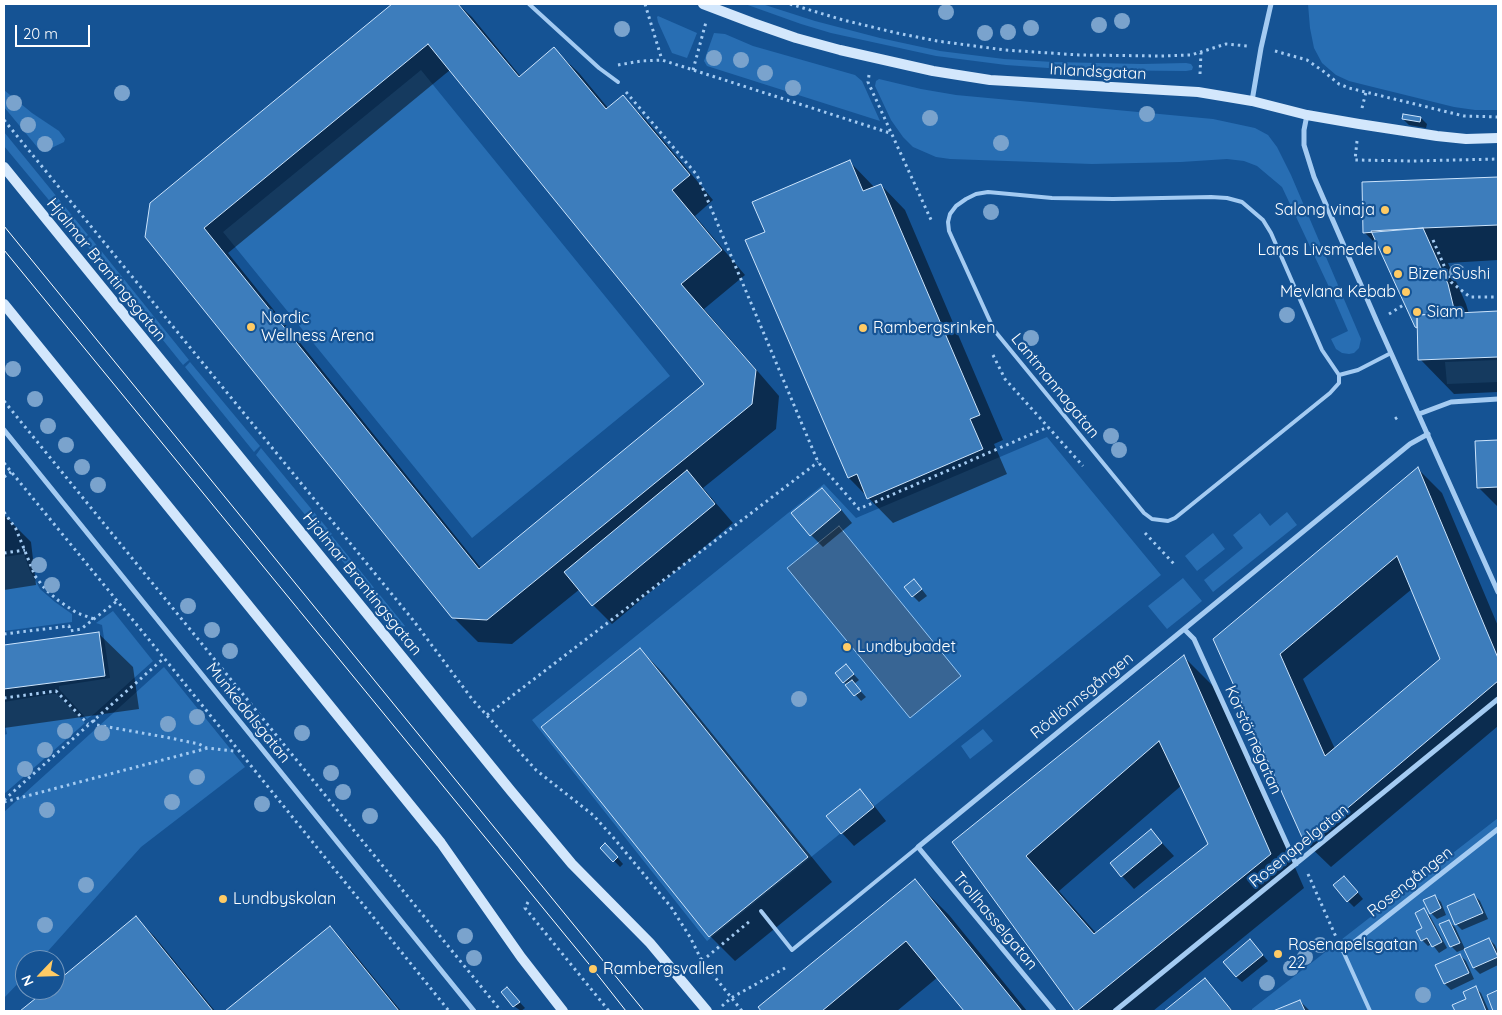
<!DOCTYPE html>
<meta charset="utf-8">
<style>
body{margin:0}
#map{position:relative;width:1502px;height:1015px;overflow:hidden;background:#155394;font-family:Quicksand,sans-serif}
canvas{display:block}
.frame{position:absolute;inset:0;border:5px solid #fff;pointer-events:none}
.north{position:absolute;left:15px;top:950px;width:50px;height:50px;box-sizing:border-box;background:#155394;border:1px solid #7398bf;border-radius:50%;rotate:246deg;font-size:14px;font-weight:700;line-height:20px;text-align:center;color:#fff}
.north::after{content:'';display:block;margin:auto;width:18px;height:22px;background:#ffcb65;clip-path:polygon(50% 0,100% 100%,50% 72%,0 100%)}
.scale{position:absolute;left:15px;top:25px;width:75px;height:22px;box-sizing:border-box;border:2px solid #fff;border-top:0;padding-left:6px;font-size:15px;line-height:18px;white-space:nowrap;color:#fff;-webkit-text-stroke:4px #155394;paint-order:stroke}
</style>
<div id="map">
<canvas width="1502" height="1015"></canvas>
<div class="frame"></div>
<div class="north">N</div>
<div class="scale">20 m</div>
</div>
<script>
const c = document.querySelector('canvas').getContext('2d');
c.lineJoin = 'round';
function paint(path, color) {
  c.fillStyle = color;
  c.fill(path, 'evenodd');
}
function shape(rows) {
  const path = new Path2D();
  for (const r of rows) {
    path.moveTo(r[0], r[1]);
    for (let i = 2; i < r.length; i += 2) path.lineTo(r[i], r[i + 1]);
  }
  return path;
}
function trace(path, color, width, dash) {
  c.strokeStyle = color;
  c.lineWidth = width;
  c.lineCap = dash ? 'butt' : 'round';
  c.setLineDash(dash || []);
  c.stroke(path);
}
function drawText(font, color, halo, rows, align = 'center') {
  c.font = font + ' Quicksand,sans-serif';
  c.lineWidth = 4.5;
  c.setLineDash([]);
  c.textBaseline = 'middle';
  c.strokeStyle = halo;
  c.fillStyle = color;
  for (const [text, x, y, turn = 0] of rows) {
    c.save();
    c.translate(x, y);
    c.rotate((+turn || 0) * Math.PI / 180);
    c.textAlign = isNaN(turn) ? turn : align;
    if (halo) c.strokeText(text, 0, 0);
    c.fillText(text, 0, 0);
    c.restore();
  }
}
paint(shape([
 [745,4,762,4,815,21,880,38,940,51,1004,59,1053,62,1142,64,1186,63,1191,64,1193,67,1192,70,1186,71,1076,70,1006,65,936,56,831,33,801,24],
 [1308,4,1498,4,1498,110,1475,110,1454,107,1373,87,1349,81,1336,75,1322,63,1314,48,1310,28],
 [658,16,697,33,687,58,672,53,658,22,657,17],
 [714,33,725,34,753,46,855,75,862,81,880,121,707,66,704,61],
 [421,70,670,376,472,538,223,232],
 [879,79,921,89,956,95,1213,119,1255,128,1268,135,1277,147,1291,175,1358,332,1361,339,1359,348,1354,353,1349,354,1342,353,1336,349,1331,339,1348,331,1329,287,1282,187,1257,166,1244,161,1227,159,1181,162,1092,164,950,159,936,157,913,147,903,137,891,120,875,86,876,81],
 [4,90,32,113,59,131,65,139,64,142,43,152,38,148,4,107],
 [4,132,88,235,82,240,4,146],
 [90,237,189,360,183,365,84,242],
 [1498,360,1498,382,1447,384,1445,362],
 [190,362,260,446,254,452,185,367],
 [1047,437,1161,575,707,941,532,720,824,484,856,518],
 [261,448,332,534,325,539,256,455],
 [1287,512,1297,525,1213,592,1204,580,1243,548,1233,535,1260,513,1270,526],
 [1213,533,1225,549,1197,571,1185,556],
 [332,536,405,626,399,630,326,541],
 [24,554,30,571,40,589,55,602,72,614,72,622,4,631,4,557],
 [1183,578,1202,601,1167,629,1148,606],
 [113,611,153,661,94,714,87,719,59,689,59,686,110,678,102,625,96,623],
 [164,667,245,767,141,847,40,960,25,960,25,976,4,998,4,812],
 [52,694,57,694,85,723,4,794,4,735,7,734,4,720,4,702],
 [983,729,993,741,970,759,961,746],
 [1498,818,1498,1011,1252,1011,1252,1009]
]), '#286eb3');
const water = shape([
 [839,526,961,676,910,718,787,568,839,526]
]);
paint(water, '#386594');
trace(water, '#97c7f4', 1);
paint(shape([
 [394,4,458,4,472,17,521,77,554,49,579,73,608,108,623,96,647,121,713,200,695,216,745,275,704,309,779,396,776,429,703,488,733,523,612,624,593,605,580,589,512,644,478,642,453,617,151,203],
 [450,70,706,385,481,568,228,253],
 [1404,116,1421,118,1427,124,1426,128,1409,125,1403,119],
 [850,162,875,188,881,185,905,210,1003,440,994,444,1007,474,893,523,849,478,767,232],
 [1498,178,1498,260,1448,263,1466,304,1469,314,1498,312,1498,392,1454,394,1420,359,1418,331,1380,248,1364,232,1363,183],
 [1477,442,1498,442,1498,507,1478,487],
 [1418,469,1442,493,1498,626,1498,726,1331,867,1306,843,1215,639],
 [1412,589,1441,660,1335,749,1303,679],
 [822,489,835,502,852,523,823,547,811,535],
 [4,515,31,542,36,585,4,590],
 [920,587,927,596,919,602,913,596],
 [98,633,133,667,139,709,4,728,4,646],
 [640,649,664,674,832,882,735,961,710,936,542,728],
 [1184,657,1218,691,1304,888,1153,1011,1077,1011,953,842],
 [1182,785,1210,845,1096,933,1059,891],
 [846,666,859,680,854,684,866,697,861,701,844,682],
 [860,791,872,803,886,821,854,846,842,833,828,816],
 [1151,831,1174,856,1134,889,1122,876],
 [602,848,611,850,623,864,620,867],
 [915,881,949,915,1027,1011,966,1011,938,977,897,1011,763,1011,760,1008],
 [1350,883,1363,899,1354,907,1348,901],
 [1474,895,1480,901,1488,919,1462,930,1456,924],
 [1435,896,1441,902,1446,915,1437,919,1431,913],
 [1424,910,1430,916,1447,948,1439,953,1432,944,1428,946,1422,940,1424,929],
 [136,918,155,937,215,1011,22,1011,48,990,55,990,55,984],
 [1449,922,1455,927,1465,949,1457,952,1451,946],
 [329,928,348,946,401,1011,227,1011],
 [1489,939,1495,945,1498,952,1498,965,1480,974,1474,968],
 [1256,947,1268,961,1242,982,1236,977],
 [1460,955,1466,961,1474,979,1451,990,1445,984,1437,966],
 [1204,980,1233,1011,1166,1011],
 [1475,987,1481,993,1489,1011,1456,1011,1454,1005,1468,999],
 [513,995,525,1008,521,1011,514,1006],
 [1300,1001,1310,1011,1276,1011]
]), '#0007');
const building = shape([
 [392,4,458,4,519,77,554,47,606,109,623,95,690,175,672,190,722,250,681,284,756,370,752,404,487,620,452,618,145,237,150,203,392,4],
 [428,44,704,384,479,569,204,228,428,44],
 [1403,114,1421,117,1420,122,1402,119,1403,114],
 [850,160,863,191,881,184,980,415,970,419,983,449,867,499,857,474,848,478,745,240,765,232,752,202,850,160],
 [1498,177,1498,225,1423,228,1363,233,1362,182,1498,177],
 [1423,228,1448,284,1455,313,1417,315,1417,328,1415,327,1371,231,1423,228],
 [1498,311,1498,357,1418,360,1417,315,1498,311],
 [1498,440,1498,487,1477,488,1475,441,1498,440],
 [1418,467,1498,658,1498,681,1305,844,1213,639,1418,467],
 [1397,556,1440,659,1325,756,1280,654,1397,556],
 [687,470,715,504,592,606,564,572,687,470],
 [822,488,841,510,810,536,791,513,822,488],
 [914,579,922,589,912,597,904,587,914,579],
 [99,632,105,676,4,689,4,645,99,632],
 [640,648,808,857,709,937,541,727,640,648],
 [1184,655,1271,854,1077,1011,1075,1011,952,842,1184,655],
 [1159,741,1208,844,1094,934,1026,856,1159,741],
 [846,664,854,674,843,683,835,673,846,664],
 [852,680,861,691,854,696,845,685,852,680],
 [860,789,874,807,841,834,826,816,860,789],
 [1151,829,1162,843,1121,877,1110,863,1151,829],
 [605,843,618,857,613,862,600,848,605,843],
 [1344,876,1358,892,1347,902,1333,885,1344,876],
 [915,879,1022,1011,964,1011,906,941,822,1011,761,1011,758,1007,915,879],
 [1474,894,1483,913,1455,925,1447,906,1474,894],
 [1435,895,1441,908,1430,914,1423,900,1435,895],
 [1424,908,1442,942,1432,947,1427,938,1421,941,1416,931,1422,928,1415,913,1424,908],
 [136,916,213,1011,20,1011,46,990,55,990,55,983,136,916],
 [1449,920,1460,943,1450,947,1439,924,1449,920],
 [330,926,399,1011,225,1011,330,926],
 [1489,938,1498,957,1473,968,1464,949,1489,938],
 [1250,939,1263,955,1236,977,1223,962,1250,939],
 [1460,954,1469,973,1444,984,1435,965,1460,954],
 [1205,978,1232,1011,1164,1011,1205,978],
 [1476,986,1486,1011,1455,1011,1452,1005,1466,999,1463,992,1476,986],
 [507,987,520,1002,513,1007,501,992,507,987],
 [1498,990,1498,1011,1493,1011,1487,995,1498,990],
 [1300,1000,1305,1011,1273,1011,1300,1000]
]);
paint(building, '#3d7dbc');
trace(building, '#cce4fc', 1);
trace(shape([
 [645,4,662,60],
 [790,4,843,20,897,33,937,41,1005,50,1079,55,1161,56,1191,55,1226,44,1247,46],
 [1275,51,1307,60,1323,71,1339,84,1349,88,1464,116,1498,117],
 [618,65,641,61,662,60,890,133],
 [693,70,706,22],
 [1200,74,1201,53],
 [869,75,868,82,932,222],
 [626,92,697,175,818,462,859,509,1048,427],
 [1362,108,1366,92],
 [4,120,413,620,472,699,536,770,593,815,612,836,671,907,690,937,702,961,742,1011],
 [1357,141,1355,160,1412,161,1498,159],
 [1433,240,1451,282,1470,297,1498,297],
 [1389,314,1405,304],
 [993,355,1005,379,1083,466],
 [4,401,501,1011],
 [1395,419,1398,417],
 [4,463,164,658,449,1011],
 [4,477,11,472],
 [4,512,16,529,35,576,46,590,59,601,77,613,94,619],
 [1145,533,1174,564],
 [4,553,25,550],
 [4,634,69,626,70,631,81,629,117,601],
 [4,698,56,691,88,724],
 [487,715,818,462],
 [93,720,97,725,165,737,199,744,207,748],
 [4,800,164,658],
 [4,802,208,748,234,751,237,750],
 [1308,874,1336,937],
 [528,902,525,908,609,1011],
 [702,961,750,921],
 [722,1006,731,998,785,968]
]), '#a4cbf2', 3, [2.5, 4]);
trace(shape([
 [529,4,599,68,618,82],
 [1339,375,1322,350,1271,233,1263,220,1242,202,1227,198,1211,197,1113,199,1052,198,988,192,976,194,966,199,956,206,950,214,948,222,949,231,994,330,1144,513,1152,519,1168,521,1175,518,1330,393,1339,383,1339,375,1358,370,1391,353],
 [761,911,792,950,918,847],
 [1343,951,1370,1011]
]), '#a4cbf2', 4);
trace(shape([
 [1252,101,1261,48,1271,4],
 [1307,115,1304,130,1304,145,1314,177,1378,324,1498,592],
 [1419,414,1451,402,1498,399],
 [4,430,474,1011],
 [1184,629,1194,639,1296,864],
 [1343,951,1498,829],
 [1054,1011,918,847,1410,444,1428,434],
 [1115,1011,1498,699]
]), '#a4cbf2', 5);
trace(shape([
 [703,4,753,23,796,38,840,50,933,71,990,80,1198,92,1252,101,1307,115,1359,124,1437,136,1466,139,1498,138],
 [4,167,511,791,572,864,650,943,707,1011],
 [4,304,441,843,521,957,563,1011]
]), '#d3e7fc', 10);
trace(shape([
 [4,226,644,1011],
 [4,250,593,969,626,1011]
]), '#fff', 1);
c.fillStyle = '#7aa3cd';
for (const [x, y] of [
 [946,12],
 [1122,21],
 [1099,25],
 [1031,28],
 [622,29],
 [1008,32],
 [985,33],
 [714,58],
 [741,60],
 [765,73],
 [793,88],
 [122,93],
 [14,103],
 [1147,114],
 [930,118],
 [28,125],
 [1001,143],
 [45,144],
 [991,212],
 [1457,272],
 [1287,315],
 [1031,338],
 [13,369],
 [35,399],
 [48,426],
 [1111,436],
 [66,445],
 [1119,450],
 [82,467],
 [98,485],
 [39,565],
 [52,585],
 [188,606],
 [212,630],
 [230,651],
 [799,699],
 [197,717],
 [168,724],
 [65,731],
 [102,733],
 [302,733],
 [45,750],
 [25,769],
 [331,773],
 [197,777],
 [343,792],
 [172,802],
 [262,804],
 [47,810],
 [370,816],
 [86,885],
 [45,925],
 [465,936],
 [1320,945],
 [1305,957],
 [474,958],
 [1291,968],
 [1267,983],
 [1423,995]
]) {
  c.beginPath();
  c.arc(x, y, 8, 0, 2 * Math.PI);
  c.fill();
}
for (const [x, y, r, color] of [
 [1385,210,5,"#ffcb65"],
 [1387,250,5,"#ffcb65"],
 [1398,274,5,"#ffcb65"],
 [1406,292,5,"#ffcb65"],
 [1417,312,5,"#ffcb65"],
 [251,327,5,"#ffcb65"],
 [863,328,5,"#ffcb65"],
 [847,647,5,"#ffcb65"],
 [223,899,5,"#ffcb65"],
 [1278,954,5,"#ffcb65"],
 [593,969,5,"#ffcb65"]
]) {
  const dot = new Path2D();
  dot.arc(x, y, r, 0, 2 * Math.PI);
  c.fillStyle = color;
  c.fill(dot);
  trace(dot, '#155394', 2);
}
drawText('16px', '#fff', '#155394', [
 ["Inlandsgatan",1098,72,3],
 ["Hjalmar Brantingsgatan",106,270,51],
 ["Lantmannagatan",1055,386,51],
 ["Hjalmar Brantingsgatan",362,584,51],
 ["Rödlönnsgången",1082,696,-39],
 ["Munkedalsgatan",248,713,51],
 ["Korstörnegatan",1253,740,66],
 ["Rosenapelgatan",1299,846,-39],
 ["Rosengången",1410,882,-38],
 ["Trollhasselgatan",995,921,50]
]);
drawText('16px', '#fff', '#155394', [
 ["Salong vinaja",1375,210,"right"],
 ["Laras Livsmedel",1377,250,"right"],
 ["Bizen Sushi",1408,274],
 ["Mevlana Kebab",1396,292,"right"],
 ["Siam",1427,312],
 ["Nordic",261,318],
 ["Wellness Arena",261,336],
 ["Rambergsrinken",873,328],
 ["Lundbybadet",857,647],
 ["Lundbyskolan",233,899],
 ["Rosenapelsgatan",1288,945],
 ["22",1288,963],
 ["Rambergsvallen",603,969]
], 'left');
</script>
